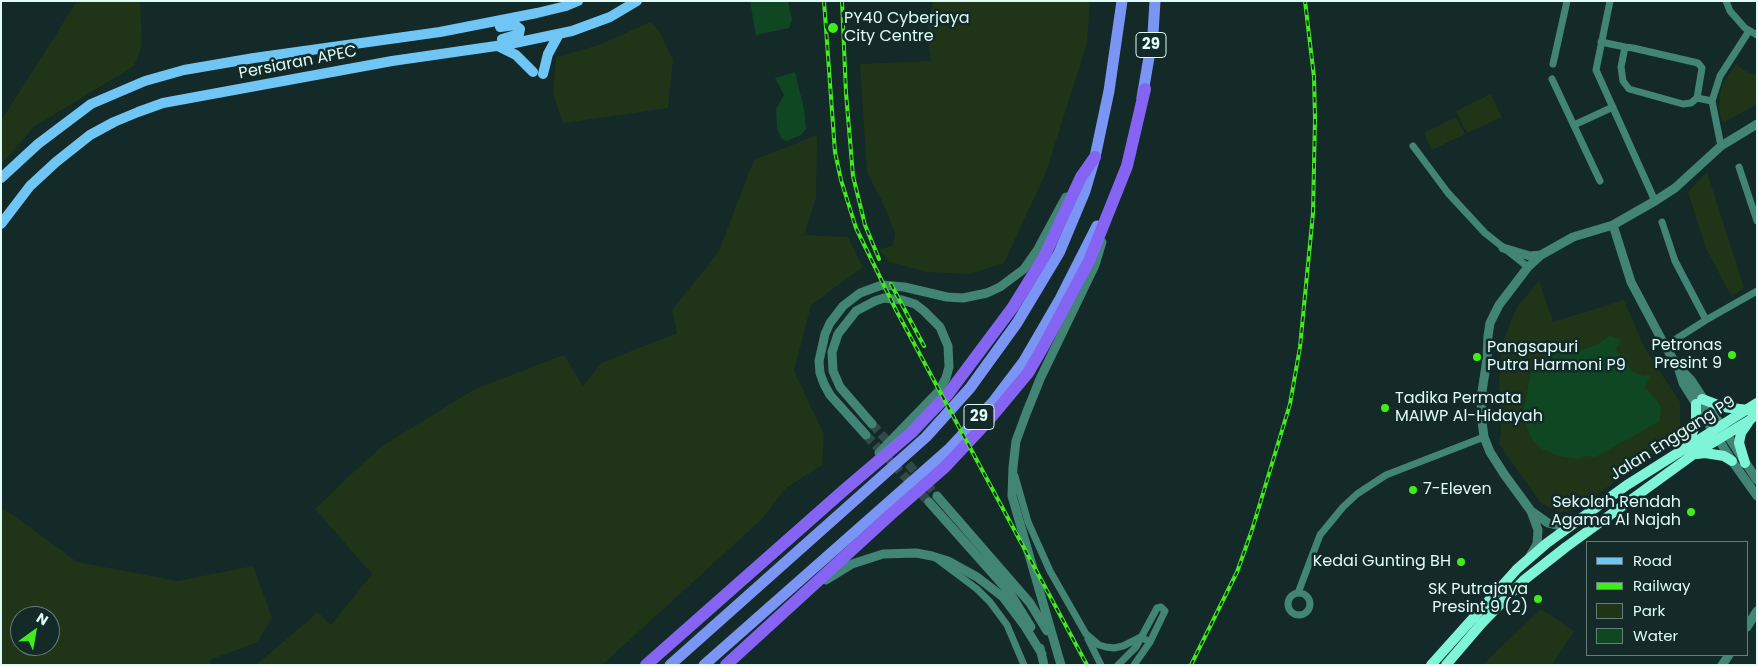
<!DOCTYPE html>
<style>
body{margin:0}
#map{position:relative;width:1758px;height:666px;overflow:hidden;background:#132a28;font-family:Poppins,sans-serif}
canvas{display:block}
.frame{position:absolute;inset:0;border:2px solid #dffcf8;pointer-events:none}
.legend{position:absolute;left:1586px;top:541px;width:162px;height:115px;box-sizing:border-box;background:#132a28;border:1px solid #657e7b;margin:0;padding:6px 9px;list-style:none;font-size:15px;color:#dffcf8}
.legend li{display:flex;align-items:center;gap:10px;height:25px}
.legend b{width:25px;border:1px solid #657e7b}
.north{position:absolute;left:10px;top:606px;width:50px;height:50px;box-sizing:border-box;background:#132a28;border:1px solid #657e7b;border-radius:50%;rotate:32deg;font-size:14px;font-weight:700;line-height:20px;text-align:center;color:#dffcf8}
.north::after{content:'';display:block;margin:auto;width:18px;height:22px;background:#40ed1b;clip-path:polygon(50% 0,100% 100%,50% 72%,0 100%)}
</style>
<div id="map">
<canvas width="1758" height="666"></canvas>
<div class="frame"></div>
<ul class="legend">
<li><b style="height:6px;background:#6fc6f4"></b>Road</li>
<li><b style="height:6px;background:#40ed1b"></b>Railway</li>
<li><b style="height:14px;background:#203417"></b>Park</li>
<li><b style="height:14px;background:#104723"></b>Water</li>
</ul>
<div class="north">N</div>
</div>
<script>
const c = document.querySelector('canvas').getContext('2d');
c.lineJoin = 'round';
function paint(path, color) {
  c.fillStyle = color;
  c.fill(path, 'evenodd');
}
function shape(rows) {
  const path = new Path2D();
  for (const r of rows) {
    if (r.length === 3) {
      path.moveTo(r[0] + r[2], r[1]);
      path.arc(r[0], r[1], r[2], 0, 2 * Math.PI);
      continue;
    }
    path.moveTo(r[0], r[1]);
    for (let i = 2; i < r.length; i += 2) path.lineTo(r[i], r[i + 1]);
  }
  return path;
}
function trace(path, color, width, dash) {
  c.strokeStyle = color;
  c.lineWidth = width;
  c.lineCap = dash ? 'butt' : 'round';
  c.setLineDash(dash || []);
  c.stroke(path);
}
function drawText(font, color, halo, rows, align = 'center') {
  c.font = font + ' Poppins,sans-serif';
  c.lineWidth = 5;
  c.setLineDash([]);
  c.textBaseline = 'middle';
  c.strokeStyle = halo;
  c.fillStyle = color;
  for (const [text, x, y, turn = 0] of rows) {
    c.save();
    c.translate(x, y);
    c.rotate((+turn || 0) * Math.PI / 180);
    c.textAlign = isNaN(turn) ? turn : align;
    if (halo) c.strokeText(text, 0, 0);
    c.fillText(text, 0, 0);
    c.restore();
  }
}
paint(shape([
 [77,1,140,1,142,46,134,66,35,126,1,164,1,121],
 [933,1,1090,1,1087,43,1046,172,1004,263,970,274,928,272,889,262,879,249,893,246,895,233,883,203,867,173,860,64,931,61,927,30],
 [650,22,660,32,673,60,668,108,563,123,553,93,556,57,599,45],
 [1736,64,1745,71,1757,75,1757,104,1725,122,1722,121,1719,109,1720,96,1722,85],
 [1491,94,1502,117,1467,133,1456,111],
 [1456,117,1465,134,1432,150,1424,133],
 [817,135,816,198,804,235,848,237,863,267,811,305,794,371,824,434,822,465,786,488,761,520,602,665,256,665,318,612,331,625,372,574,315,509,345,480,382,446,475,389,564,355,583,386,601,363,677,333,672,310,718,253,754,160],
 [1707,172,1744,288,1731,296,1706,248,1688,192],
 [1539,281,1553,322,1624,300,1645,349,1680,402,1680,421,1683,433,1577,509,1560,513,1540,502,1499,444,1501,431,1499,383,1502,343,1517,307],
 [1,508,13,515,77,562,178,581,253,566,272,618,257,642,210,660,211,665,1,665],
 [20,616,50,616,50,646,20,646],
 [1541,609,1574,631,1552,665,1482,665]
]), '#203417');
paint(shape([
 [750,1,788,1,792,20,789,28,756,35],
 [795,72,804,109,806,129,801,135,787,141,781,138,777,128,776,109,784,95,775,78],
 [1610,336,1622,340,1616,349,1633,372,1644,376,1651,375,1645,387,1661,406,1660,421,1596,457,1587,456,1579,459,1559,456,1542,449,1532,440,1522,413,1526,401,1529,381,1533,367,1547,355,1565,351,1585,349,1598,344]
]), '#104723');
trace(shape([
 [872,424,937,496],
 [866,435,929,502]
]), '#324a47', 9, [9, 4.5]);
trace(shape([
 [1610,1,1596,70,1655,201],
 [1726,1,1730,11,1745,28,1757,35],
 [1601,42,1625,47,1633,48,1698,63,1702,68,1697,98,1691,103,1683,104,1629,89,1623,81,1621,67,1625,47],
 [1553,64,1567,1],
 [1552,79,1600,181],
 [1697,98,1712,101],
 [1574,125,1613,107],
 [1413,146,1448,193,1485,233,1528,267],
 [1721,146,1712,101,1720,76,1749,31],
 [1739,167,1757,221],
 [1662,222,1675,261,1706,320],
 [1665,346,1706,320,1757,291],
 [1015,476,1028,522,1050,571,1086,634,1099,645,1106,647,1114,648,1123,646,1141,637,1150,642],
 [937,559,977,589,990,602,1007,625,1024,665],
 [1298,593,1320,535,1343,507,1357,494,1386,475,1484,437],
 [1299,604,11],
 [1088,639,1101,665],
 [1118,665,1136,647,1157,608,1161,607,1165,611,1164,613,1150,642,1134,665]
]), '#428575', 7);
trace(shape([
 [1613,225,1631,282,1665,346,1678,367,1691,380,1757,480],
 [1503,248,1530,256,1541,255],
 [1679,370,1683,383,1732,461,1757,496],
 [872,424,840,387,833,371,832,352,838,334,856,311,875,301,884,298,902,300,915,304,924,311,940,327,948,346,949,367,946,378,939,391,879,453],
 [866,435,830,395,824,384,820,373,819,361,825,334,830,323,843,306,860,293,882,285,904,287,947,297,963,298,987,293,1000,287,1024,269,1038,249,1066,197],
 [937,496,1030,603,1047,631],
 [929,502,1010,593,1031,627],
 [1531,511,1548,523,1560,526,1574,523],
 [1530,556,1537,544,1538,530,1531,511,1504,474,1490,452,1484,437,1482,421,1481,398,1487,359,1488,336,1490,323,1499,305,1528,267,1541,255,1573,237,1613,225,1655,201,1675,188,1721,146,1757,124],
 [826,580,852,564,883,554,916,553,932,556,948,561,977,577,1003,597,1024,625,1042,654],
 [1747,627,1757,611],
 [1040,648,1044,665],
 [1061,665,1012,496,1013,467,1016,441,1026,414,1040,379,1095,265,1102,242],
 [1722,665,1729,655]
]), '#428575', 9);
trace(shape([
 [1702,399,1723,407,1748,410],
 [1687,447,1696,423,1696,404],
 [1697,454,1705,453,1724,456,1732,461],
 [1745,463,1739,443,1741,433,1748,423],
 [1431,665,1517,569,1547,543,1627,485,1757,403],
 [1446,665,1482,623,1524,580,1566,547,1694,454,1750,420,1757,413]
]), '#7ef5d7', 10);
trace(shape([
 [500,27,515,25,520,29,519,34,502,39],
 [498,46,516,55,533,72],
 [543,74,548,54,559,34],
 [1,178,38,144,91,104,145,81,184,70,254,58,440,32,537,13,566,6,578,1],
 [1,224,30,186,56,162,90,135,114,122,138,112,163,103,392,61,510,44,572,31,610,17,637,1]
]), '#6fc6f4', 10);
trace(shape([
 [1142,98,1153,34,1155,1],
 [670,665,926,437,970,388,1017,323,1059,253,1085,191,1095,157,1109,91,1122,1],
 [704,665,950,448,993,402,1024,361,1060,299,1097,226]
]), '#7a95f4', 11);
trace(shape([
 [646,665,843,491,911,433,948,394,1013,307,1044,257,1081,177,1095,157],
 [726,665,890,515,945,467,988,421,1028,373,1043,347,1089,261,1127,166,1145,89]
]), '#8664f3', 12);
const rail = shape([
 [824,1,835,152,841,180,856,228,896,310,1087,665],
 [842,1,846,93,853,176,865,225,879,259],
 [891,284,924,346],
 [1191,665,1237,572,1252,530,1290,404,1300,347,1313,213,1315,119,1314,77,1305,1]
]);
trace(rail, '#40ed1b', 4);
trace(rail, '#132a28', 2, [5.5]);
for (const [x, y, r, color] of [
 [833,28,6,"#40ed1b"],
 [1732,355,5,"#40ed1b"],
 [1477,357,5,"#40ed1b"],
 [1385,408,5,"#40ed1b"],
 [1413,490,5,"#40ed1b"],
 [1691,512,5,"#40ed1b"],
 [1461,562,5,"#40ed1b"],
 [1538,599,5,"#40ed1b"]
]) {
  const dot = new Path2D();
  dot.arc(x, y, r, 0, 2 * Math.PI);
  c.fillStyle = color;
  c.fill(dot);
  trace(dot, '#132a28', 2);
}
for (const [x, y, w] of [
 [1151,45,30],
 [979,417,30]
]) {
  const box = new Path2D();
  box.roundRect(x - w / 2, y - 12.5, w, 25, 4);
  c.fillStyle = '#132a28';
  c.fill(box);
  trace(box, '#dffcf8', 1);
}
drawText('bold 15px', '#dffcf8', null, [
 ["29",1151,45],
 ["29",979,417]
]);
drawText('16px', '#dffcf8', '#132a28', [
 ["PY40 Cyberjaya",844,19],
 ["City Centre",844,37],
 ["Petronas",1722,346,"right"],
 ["Presint 9",1722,364,"right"],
 ["Pangsapuri",1487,348],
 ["Putra Harmoni P9",1487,366],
 ["Tadika Permata",1395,399],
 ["MAIWP Al-Hidayah",1395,417],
 ["7-Eleven",1423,490],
 ["Sekolah Rendah",1681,503,"right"],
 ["Agama Al Najah",1681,521,"right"],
 ["Kedai Gunting BH",1451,562,"right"],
 ["SK Putrajaya",1528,590,"right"],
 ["Presint 9 (2)",1528,608,"right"]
], 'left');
drawText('16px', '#dffcf8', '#132a28', [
 ["Persiaran APEC",298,63,-11],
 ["Jalan Enggang P9",1673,439,-32]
]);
</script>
